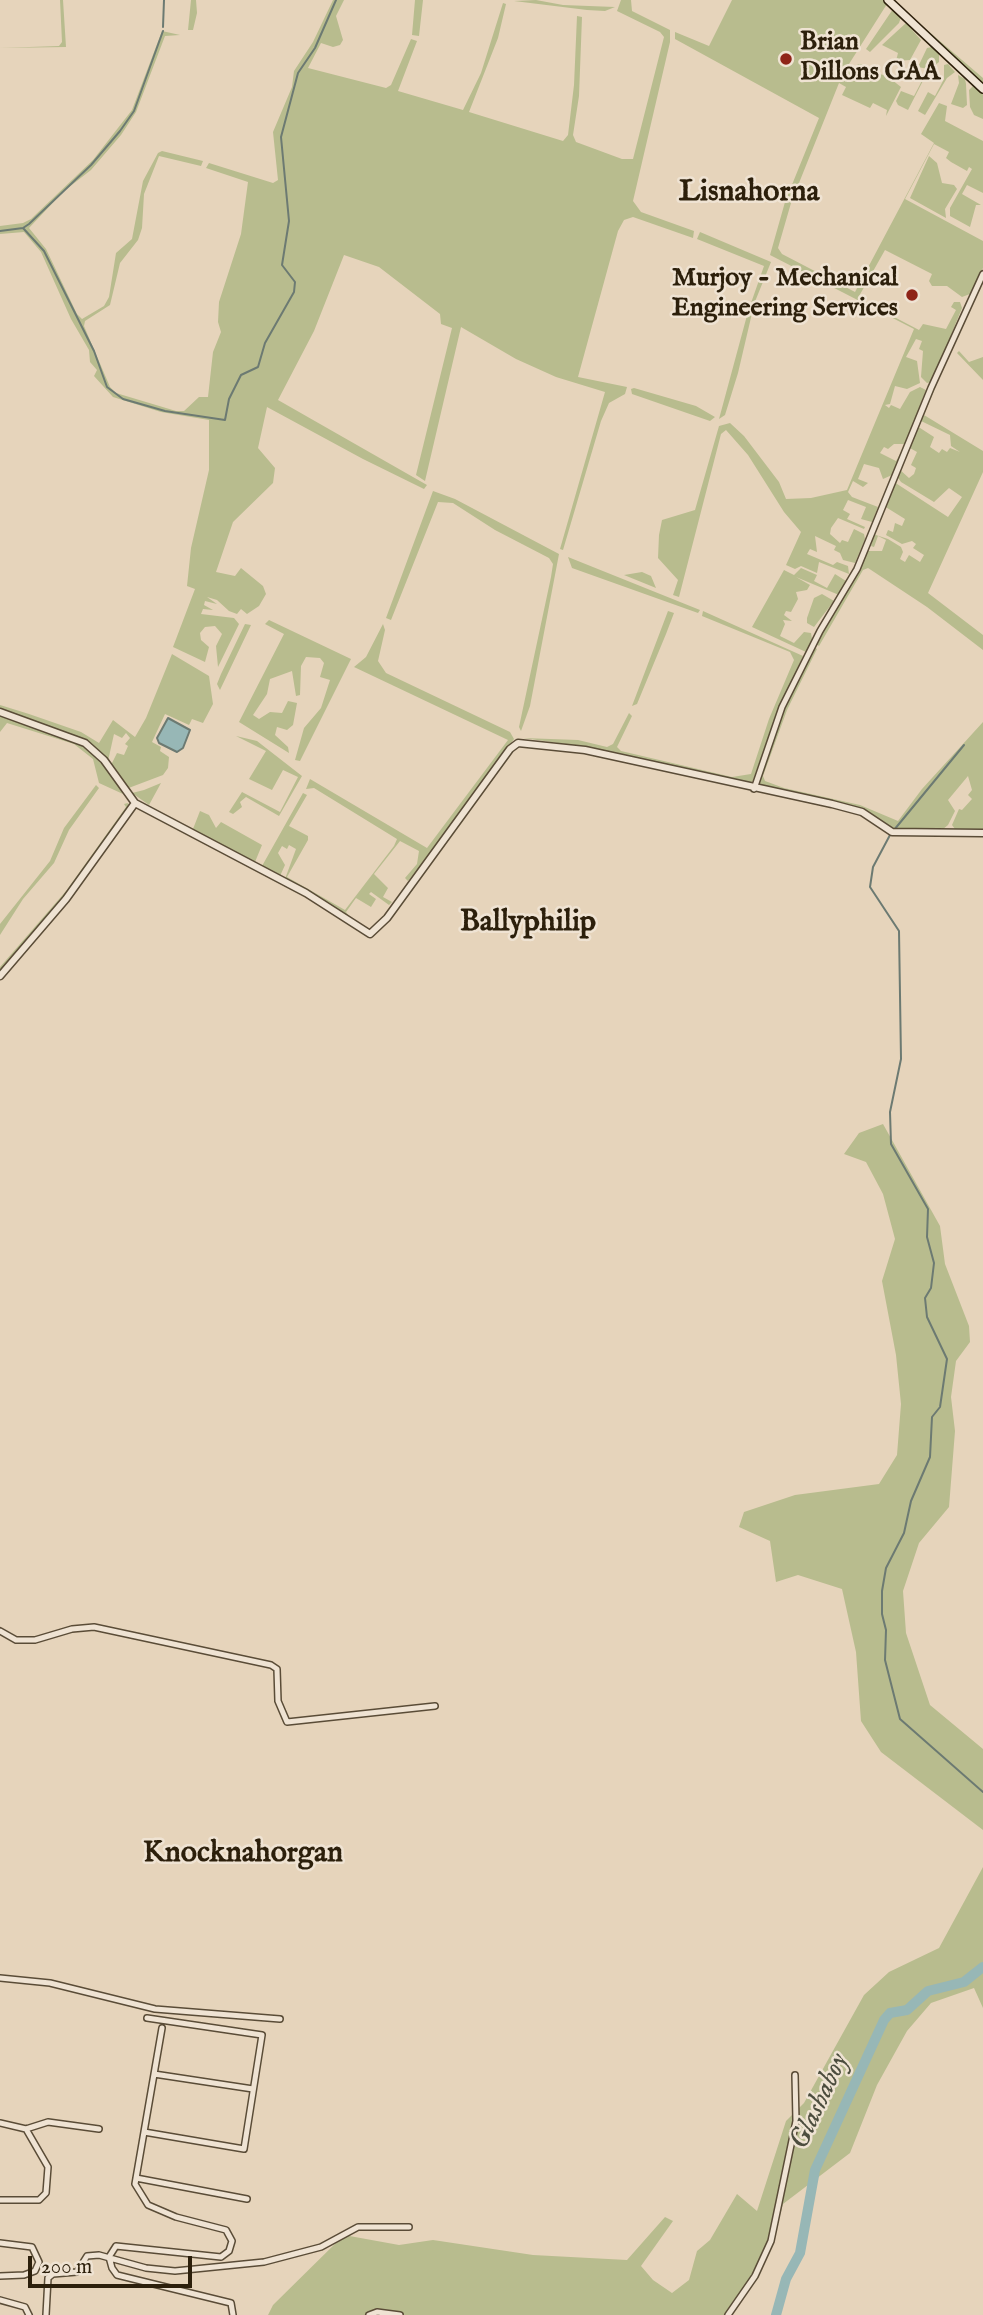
<!DOCTYPE html>
<style>
body{margin:0}
#map{position:relative;width:983px;height:2315px;overflow:hidden;background:#e6d4bb;font-family:"IM FELL English",serif}
canvas{display:block}
.scale{position:absolute;left:28px;top:2256px;width:164px;height:32px;box-sizing:border-box;border:4px solid #2c1f0b;border-top:0;padding-left:9px;font-size:21px;line-height:24px;white-space:nowrap;color:#2c1f0b;-webkit-text-stroke:5px #efe3d3;paint-order:stroke}
</style>
<div id="map">
<canvas width="983" height="2315"></canvas>
<div class="scale">200 m</div>
</div>
<script>
const c = document.querySelector('canvas').getContext('2d');
c.lineJoin = 'round';
function paint(path, color) {
  c.fillStyle = color;
  c.fill(path, 'evenodd');
}
function shape(rows) {
  const path = new Path2D();
  for (const r of rows) {
    path.moveTo(r[0], r[1]);
    for (let i = 2; i < r.length; i += 2) path.lineTo(r[i], r[i + 1]);
  }
  return path;
}
function trace(path, color, width, dash) {
  c.strokeStyle = color;
  c.lineWidth = width;
  c.lineCap = dash ? 'butt' : 'round';
  c.setLineDash(dash || []);
  c.stroke(path);
}
function drawText(font, color, halo, rows, align = 'center') {
  c.font = font + ' "IM FELL English",serif';
  c.lineWidth = 5;
  c.setLineDash([]);
  c.textBaseline = 'middle';
  c.strokeStyle = halo;
  c.fillStyle = color;
  for (const [text, x, y, turn = 0] of rows) {
    c.save();
    c.translate(x, y);
    c.rotate((+turn || 0) * Math.PI / 180);
    c.textAlign = isNaN(turn) ? turn : align;
    if (halo) c.strokeText(text, 0, 0);
    c.fillText(text, 0, 0);
    c.restore();
  }
}
paint(shape([
 [60,0,63,0,66,47,0,48,59,46,62,42],
 [191,0,196,0,197,13,193,30,188,30],
 [333,0,344,0,336,16,343,40,340,45,333,47,321,43,308,68,386,88,391,85,411,39,417,41,398,91,463,110,481,73,503,3,506,4,498,38,469,112,563,141,568,135,574,85,577,16,582,17,579,96,573,135,576,142,622,159,633,159,664,37,660,32,617,11,621,0,631,0,632,11,670,30,670,42,633,201,641,212,694,231,693,238,633,217,624,220,618,231,578,377,627,387,625,394,609,403,601,421,563,550,560,549,605,392,556,377,516,359,461,327,425,481,416,475,452,328,441,324,440,314,379,267,344,255,314,331,278,400,427,485,424,489,363,459,267,407,258,448,275,468,273,483,233,522,216,572,235,576,241,568,263,586,266,594,259,606,247,614,241,609,237,614,229,611,217,600,207,597,217,604,205,601,204,605,213,610,203,609,201,614,234,618,239,624,218,667,216,646,222,634,215,626,205,627,200,633,201,640,209,647,205,662,173,647,195,589,187,586,191,548,209,470,209,420,161,412,113,397,94,376,97,370,90,362,89,350,71,319,41,252,24,232,0,234,0,226,23,223,31,219,93,160,132,110,162,31,180,35,165,36,136,112,121,135,91,170,64,191,29,228,46,249,77,314,82,319,104,306,109,297,116,253,132,239,143,181,158,153,162,151,203,161,201,166,159,156,144,194,142,228,138,240,120,263,110,305,85,321,84,326,110,387,116,393,176,411,184,411,199,397,208,397,213,352,221,332,218,322,219,302,241,234,248,182,206,168,209,163,273,183,278,180,273,132,292,87,294,71,313,42],
 [415,0,423,0,419,36,412,35],
 [536,0,563,5,615,7,605,11,587,10,514,1],
 [732,0,884,0,887,4,849,64,850,69,854,72,858,64,861,64,866,67,865,70,887,76,901,87,886,116,887,110,873,103,870,108,842,95,846,87,839,83,791,203,778,248,782,254,855,292,934,143,921,134,939,103,947,106,945,121,983,141,983,193,967,185,962,194,981,205,976,205,970,227,950,216,950,208,972,169,969,167,967,171,951,162,946,158,949,152,934,144,905,199,983,241,983,268,970,294,962,297,947,286,932,286,929,281,932,274,885,250,858,298,919,330,923,324,946,329,956,310,951,307,954,302,960,302,962,308,932,382,927,383,921,377,923,351,919,349,922,341,916,339,906,357,917,361,920,383,907,389,895,386,890,404,885,405,889,408,891,405,900,409,910,392,920,387,926,390,905,444,894,444,888,449,884,447,880,453,896,461,903,449,892,475,883,479,879,468,864,464,858,479,868,483,863,487,853,481,848,492,852,497,878,507,872,522,861,519,866,507,848,500,843,510,850,514,847,519,865,527,864,529,838,518,831,528,830,534,840,543,842,540,848,542,854,529,864,534,865,539,855,563,843,560,840,553,834,550,836,546,815,536,817,552,810,549,807,554,833,565,837,562,848,566,849,574,819,562,817,573,801,566,795,569,786,565,801,532,784,512,748,455,726,430,721,434,679,597,673,595,678,580,658,558,659,535,662,520,695,510,719,426,730,423,744,436,779,482,786,499,811,498,847,490,914,329,770,255,785,202,819,118,675,39,675,32,709,46],
 [892,0,983,78,983,84],
 [893,9,901,17,899,23,870,52,866,49],
 [906,23,921,40,910,60,896,61,898,53,882,45],
 [932,47,939,53,939,62,928,71,908,110,898,105,896,101,901,91,914,96,928,69,918,67,927,48],
 [948,64,955,72,947,78,925,115,918,111,928,92,935,96,944,79,944,65],
 [958,75,965,79,966,84,967,105,963,108,951,104,959,83],
 [974,85,983,92,983,119,974,115,970,107,969,90],
 [929,156,937,163,942,183,954,185,957,189,945,209,946,218,910,198],
 [700,232,771,262,754,304,751,303,764,266,697,239],
 [749,308,753,309,738,373,725,415,719,419],
 [951,349,924,415,983,451,983,472,928,593,983,635,983,650,927,607,868,568,863,570,819,646,816,644,866,551,882,551,886,540,878,536,874,547,871,546,873,534,888,539,901,547,903,552,900,559,905,562,909,555,920,562,924,555,913,548,916,544,912,541,902,544,886,535,888,530,893,532,895,523,902,526,905,519,884,506,894,482,948,517,962,497,949,488,934,502,901,482,896,475,899,469,909,478,914,474,916,468,911,465,917,452,908,447,917,426,934,437,930,447,939,453,942,449,947,452,950,448,960,452,951,446,950,435,919,420],
 [959,351,969,362,983,357,983,380,957,353],
 [634,388,696,406,715,417,710,421,632,394,631,389],
 [433,491,455,499,559,554,530,706,521,731,519,727,551,577,553,564,549,558,495,530,453,503,438,502,391,620,386,618],
 [568,557,700,610,698,613,572,568],
 [801,568,817,575,814,581,827,588,835,574,846,581,839,595,796,577,810,585,807,590,796,592,798,599,791,612,786,611,784,615,792,621,783,620,785,624,780,636,794,643,804,632,811,633,812,639,806,652,752,627,784,570,794,575],
 [642,572,651,576,656,588,624,575],
 [822,594,834,601,814,627,807,623,807,618,814,598],
 [668,611,674,613,666,634,637,704,632,706],
 [703,611,803,656,774,721,752,783,748,785,586,747,523,738,578,740,607,747,613,744,629,713,632,716,617,747,621,751,732,777,751,774,769,719,794,660,790,652,702,616],
 [269,620,351,659,300,761,295,760,304,728,321,708,330,680,320,677,324,663,320,658,306,657,301,666,300,695,296,696,292,671,270,679,267,694,253,715,259,719,270,712,282,713,288,701,297,703,293,725,287,730,277,727,275,735,288,747,289,753,239,722,284,634,265,624],
 [245,624,251,625,220,690,217,684,221,674],
 [383,624,385,630,378,661,386,673,510,732,514,739,429,856,408,881,405,878,417,864,419,851,400,841,374,874,388,888,383,897,392,902,389,905,371,892,369,894,376,899,371,907,356,898,346,912,351,919,285,879,296,849,289,845,287,849,282,846,278,853,285,865,280,876,262,866,303,793,307,795,289,826,308,836,308,840,287,877,345,910,394,846,397,839,314,788,306,789,310,779,427,848,508,740,354,667,366,657],
 [814,647,817,649,787,710,763,776,765,781,784,788,860,805,898,821,922,789,983,722,983,830,955,829,952,825,959,809,962,810,972,799,968,795,972,790,968,776,948,800,955,811,948,825,942,830,898,831,886,828,866,811,761,789,757,784,784,708],
 [172,654,209,676,213,704,203,723,192,719,189,725,165,714,152,742,161,747,160,751,169,757,168,768,163,775,126,789,111,765,117,753,124,755,128,746,125,744,130,738,126,733,122,738,114,734,108,761,78,737,0,710,0,705,29,714,81,732,99,743,113,720,135,737,146,718],
 [0,715,85,746,107,767,123,794,99,783,93,759,74,744,7,723,0,732],
 [236,736,257,741,302,776,279,816,246,797,240,802,242,807,233,814,229,812,242,792,280,812,298,777,283,770,272,790,249,779,266,751],
 [161,783,149,805,132,793,144,790],
 [96,785,99,788,69,830,54,863,23,899,0,935,0,924,50,861,64,828],
 [128,803,129,807,76,882,0,972,0,967,66,891,126,807,124,804],
 [200,811,209,815,216,828,221,822,262,845,255,862,193,829],
 [883,1124,940,1226,945,1264,969,1326,970,1342,956,1361,951,1397,955,1431,949,1507,919,1543,903,1591,906,1633,930,1705,983,1749,983,1830,881,1752,861,1721,856,1652,842,1589,798,1575,776,1582,770,1541,739,1527,744,1512,795,1495,879,1484,897,1455,901,1404,896,1355,882,1281,895,1239,883,1194,866,1162,844,1154,859,1133],
 [983,1867,983,2008,974,1988,931,2003,907,2031,877,2085,850,2153,783,2204,770,2252,728,2315,268,2315,273,2305,344,2235,399,2245,433,2240,533,2255,627,2260,665,2217,673,2221,641,2266,653,2280,672,2293,689,2280,697,2251,710,2240,737,2194,757,2211,786,2121,804,2103,864,1995,889,1972,939,1948]
]), '#b8bc8e');
const water = shape([
 [168,718,190,730,183,748,177,752,159,743,157,738,168,718]
]);
paint(water, '#97b7b6');
trace(water, '#6c7a72', 2);
trace(shape([
 [163,27,164,0],
 [23,228,44,251,94,351,107,387,123,399,165,411,225,420,229,399,241,375,258,367,265,343,294,292,295,282,282,265,289,221,281,137,298,73,315,48,336,0],
 [0,231,23,228,29,224,91,165,120,131,134,111,163,31],
 [894,830,964,745],
 [890,835,873,867,870,887,899,931,901,1059,890,1112,891,1144,928,1209,927,1237,934,1263,931,1288,925,1298,927,1317,947,1359,940,1407,932,1417,930,1457,911,1501,904,1533,886,1568,882,1591,882,1614,886,1630,885,1660,900,1719,983,1792]
]), '#6c7a72', 2);
trace(shape([
 [776,2315,786,2279,800,2253,815,2170,884,2020,890,2013,907,2010,928,1991,964,1982,983,1967]
]), '#97b7b6', 10);
const minor = shape([
 [754,789,782,707,820,631,857,569,931,388,983,274],
 [0,1631,16,1640,35,1640,72,1629,94,1627,271,1665,277,1669,278,1701,287,1722,435,1706],
 [0,1978,50,1983,155,2009,280,2019],
 [162,2028,135,2184,148,2205,176,2217,226,2230,232,2241,229,2251,221,2257,116,2246,109,2257,112,2268,117,2275,231,2303,233,2315],
 [154,2074,253,2089],
 [0,2123,26,2129,48,2122,99,2129],
 [144,2132,244,2149,262,2035,147,2018],
 [136,2178,247,2199],
 [0,2200,39,2200,46,2193,48,2167,26,2129],
 [0,2243,32,2247,39,2262,35,2271,24,2275,0,2276],
 [0,2300,25,2307,29,2315],
 [46,2315,48,2278,53,2274,77,2272,87,2256,99,2255,146,2268,175,2271,264,2262,321,2247,358,2227,409,2227],
 [369,2315,377,2312,400,2315],
 [728,2315,755,2276,771,2241,796,2121,795,2075]
]);
const tertiary = shape([
 [0,712,85,743,104,760,135,803,306,893,370,934,387,918,510,749,518,743,585,750,832,804,862,812,892,832,983,833],
 [0,976,66,899,135,803]
]);
const secondary = shape([
 [888,0,983,89]
]);
trace(minor, '#5a4c37', 8);
trace(tertiary, '#5a4c37', 9);
trace(secondary, '#2c1f0b', 10);
trace(minor, '#efe3d3', 5);
trace(tertiary, '#efe3d3', 6);
trace(secondary, '#efe3d3', 7);
for (const [x, y, r, color] of [
 [786,59,7,"#8f2418"],
 [912,295,7,"#8f2418"]
]) {
  const dot = new Path2D();
  dot.arc(x, y, r, 0, 2 * Math.PI);
  c.fillStyle = color;
  c.fill(dot);
  trace(dot, '#efe3d3', 2.5);
}
drawText('bold 26px', '#2c1f0b', '#efe3d3', [
 ["Brian",800,44],
 ["Dillons GAA",800,74],
 ["Murjoy - Mechanical",898,280,"right"],
 ["Engineering Services",898,310,"right"]
], 'left');
drawText('italic 28px', '#4c4d3e', '#efe3d3', [
 ["Glashaboy",821,2102,-65]
]);
drawText('bold 30px', '#2c1f0b', '#efe3d3', [
 ["Lisnahorna",749,194],
 ["Ballyphilip",528,924],
 ["Knocknahorgan",243,1855]
]);
</script>
